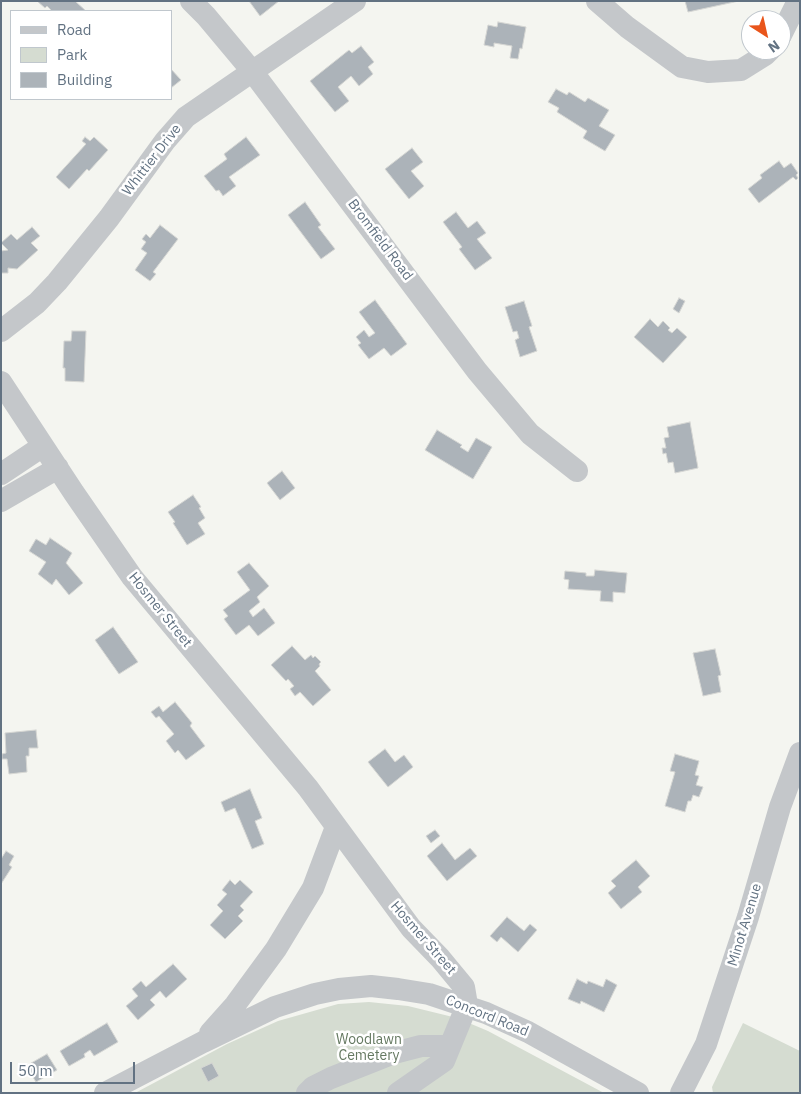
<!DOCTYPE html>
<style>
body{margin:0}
#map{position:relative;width:801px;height:1094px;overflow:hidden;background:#f4f5f0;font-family:"IBM Plex Sans",sans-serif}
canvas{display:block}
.frame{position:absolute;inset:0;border:2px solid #627282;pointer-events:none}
.legend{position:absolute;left:10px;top:10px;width:162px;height:90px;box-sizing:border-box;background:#fff;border:1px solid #c0c7cd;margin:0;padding:6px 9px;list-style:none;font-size:15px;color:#627282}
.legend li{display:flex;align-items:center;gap:10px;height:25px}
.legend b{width:25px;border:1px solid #c0c7cd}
.north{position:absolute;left:741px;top:10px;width:50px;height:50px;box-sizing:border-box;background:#fff;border:1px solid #c0c7cd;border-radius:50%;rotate:145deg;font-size:14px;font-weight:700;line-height:20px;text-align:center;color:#627282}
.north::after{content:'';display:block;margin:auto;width:18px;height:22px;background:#e9551b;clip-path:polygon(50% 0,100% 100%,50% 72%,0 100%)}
.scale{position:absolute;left:10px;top:1062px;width:125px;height:22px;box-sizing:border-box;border:2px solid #627282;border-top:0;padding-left:6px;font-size:15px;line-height:18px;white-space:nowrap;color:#627282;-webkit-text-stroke:4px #fff;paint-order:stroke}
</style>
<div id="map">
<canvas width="801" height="1094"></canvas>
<div class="frame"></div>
<ul class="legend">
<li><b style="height:6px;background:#c4c7ca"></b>Road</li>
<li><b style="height:14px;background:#d5dcd1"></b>Park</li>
<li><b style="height:14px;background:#acb3b9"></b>Building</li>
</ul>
<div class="north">N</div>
<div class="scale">50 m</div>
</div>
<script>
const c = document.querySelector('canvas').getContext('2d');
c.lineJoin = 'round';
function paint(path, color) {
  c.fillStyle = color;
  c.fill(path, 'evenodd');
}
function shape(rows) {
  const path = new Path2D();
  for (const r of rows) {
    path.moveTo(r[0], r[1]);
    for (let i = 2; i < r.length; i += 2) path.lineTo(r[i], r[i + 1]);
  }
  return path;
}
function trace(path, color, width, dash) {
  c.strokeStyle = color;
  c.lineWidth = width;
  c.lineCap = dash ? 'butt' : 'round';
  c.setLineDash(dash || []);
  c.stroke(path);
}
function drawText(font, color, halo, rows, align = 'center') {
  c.font = font + ' "IBM Plex Sans",sans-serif';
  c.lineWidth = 5;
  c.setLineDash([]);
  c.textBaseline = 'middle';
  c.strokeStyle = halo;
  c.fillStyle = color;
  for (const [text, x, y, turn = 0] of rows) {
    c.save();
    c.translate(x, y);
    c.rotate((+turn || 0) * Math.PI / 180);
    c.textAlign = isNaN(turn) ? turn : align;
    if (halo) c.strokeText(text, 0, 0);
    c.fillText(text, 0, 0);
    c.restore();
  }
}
paint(shape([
 [369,1002,408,1006,457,1018,488,1031,604,1093,135,1093,227,1044,278,1021,338,1004],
 [743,1023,800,1051,800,1093,713,1093,712,1087]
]), '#d5dcd1');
const building = shape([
 [37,1,75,1,86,11,52,11,47,6,45,8,37,1],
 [249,1,279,1,260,16,249,1],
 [685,1,739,1,688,12,685,1],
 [498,22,526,27,522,49,520,48,518,59,510,58,512,46,494,43,494,47,484,45,488,25,497,27,498,22],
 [361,46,374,62,368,67,373,74,359,86,351,76,338,87,349,101,335,112,310,81,349,50,352,53,361,46],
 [171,69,181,80,171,88,171,69],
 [556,89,567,95,569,92,585,102,588,98,609,110,599,126,615,135,605,151,583,138,587,131,557,112,559,108,548,102,556,89],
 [85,137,90,141,94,137,108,150,89,171,87,169,69,189,56,177,86,144,82,141,85,137],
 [246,137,260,155,229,177,236,186,223,196,219,190,216,191,204,176,227,159,224,154,246,137],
 [412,148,423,162,411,171,424,186,409,199,385,169,412,148],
 [779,161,784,168,791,163,798,173,796,175,798,178,796,180,793,177,759,203,748,189,762,178,760,175,779,161],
 [305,202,321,225,318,227,335,249,321,259,288,215,305,202],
 [456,212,468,228,477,221,486,233,477,239,492,258,475,270,459,249,462,247,443,222,456,212],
 [160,225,178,239,153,272,156,274,150,281,135,270,147,253,141,249,146,242,142,239,146,234,150,238,160,225],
 [32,227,40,236,31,243,38,250,17,269,8,268,8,273,1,273,1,251,8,250,1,243,11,234,17,240,32,227],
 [679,298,685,301,679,313,673,309,679,298],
 [375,300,407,344,391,356,384,348,369,359,358,345,361,343,356,337,364,330,369,337,375,333,359,312,375,300],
 [524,301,532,326,529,327,537,351,520,357,515,340,519,338,517,331,513,332,505,307,524,301],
 [650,319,658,327,663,321,670,328,668,330,672,333,677,328,687,337,663,363,634,337,650,319],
 [72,331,86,331,84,382,65,381,65,368,63,368,64,341,71,341,72,331],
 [690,422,698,468,675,473,673,462,668,463,666,453,663,454,662,448,666,448,664,438,669,437,667,427,690,422],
 [437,430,462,445,460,447,468,452,476,438,492,447,473,479,425,450,437,430],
 [282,471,295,488,280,500,267,483,282,471],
 [193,495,201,507,199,508,205,518,198,523,205,534,187,545,173,523,175,522,168,512,193,495],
 [50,538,72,553,66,563,83,583,69,595,56,579,52,585,38,574,46,562,29,551,36,539,46,545,50,538],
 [249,563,269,586,257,597,260,602,249,611,253,617,264,608,275,623,258,636,249,625,236,635,224,619,228,616,223,610,250,590,237,572,249,563],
 [595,570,627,573,625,593,613,592,613,602,600,601,601,591,568,589,569,580,564,579,565,571,586,573,586,576,594,576,595,570],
 [113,627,138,662,119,674,95,640,113,627],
 [292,646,305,660,311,655,313,658,315,656,321,662,319,664,320,666,315,671,331,690,313,706,300,692,295,696,290,689,294,686,288,679,286,681,271,665,292,646],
 [715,649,721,675,718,676,721,692,703,696,693,653,715,649],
 [175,702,192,723,190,726,205,746,186,760,178,750,175,753,166,741,174,734,159,716,156,718,151,712,159,706,163,712,175,702],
 [36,730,38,748,29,748,29,756,26,756,27,772,9,774,7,759,2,759,2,754,6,753,5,733,36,730],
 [385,749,395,762,404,755,413,767,388,787,368,762,385,749],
 [675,754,699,761,695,775,699,776,696,785,703,787,699,797,693,795,691,801,688,801,685,812,665,806,675,772,670,771,675,754],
 [250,789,262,818,255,821,264,844,252,849,235,808,225,812,221,802,250,789],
 [435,830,440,836,431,843,426,836,435,830],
 [442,843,455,860,470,848,477,856,447,881,427,856,442,843],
 [6,851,14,856,9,865,12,867,1,884,1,859,6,851],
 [636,860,650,876,638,887,642,892,621,909,608,893,616,886,611,881,636,860],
 [230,880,235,885,240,880,253,892,240,906,244,910,238,916,243,921,225,939,210,925,223,911,217,905,227,894,222,890,230,880],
 [507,917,524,931,530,924,537,930,518,952,501,937,497,942,490,936,507,917],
 [173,964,187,979,166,998,160,991,150,1000,155,1005,138,1020,126,1006,138,996,132,989,141,981,146,987,173,964],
 [577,979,587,984,588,981,603,987,606,979,617,985,604,1012,581,1001,580,1004,568,999,577,979],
 [107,1023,118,1042,94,1056,90,1050,84,1054,85,1057,69,1066,60,1051,107,1023],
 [47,1054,57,1070,36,1082,26,1066,47,1054],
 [212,1063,219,1076,208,1082,201,1068,212,1063]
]);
paint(building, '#acb3b9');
trace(building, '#d5d6d3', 1);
trace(shape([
 [191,1,206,16,252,71,477,371,530,434,577,471],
 [597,1,627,27,682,67,708,72,741,70,765,55,770,50],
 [781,35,798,1],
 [1,331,37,303,57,282,109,218,165,141,186,117,355,1],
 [1,382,74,493,132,577,308,788,411,928,440,958,464,987,467,1005,444,1061,398,1093],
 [1,474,43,446],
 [1,501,58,468],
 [210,1033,235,1005,276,949,313,888,336,827],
 [105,1093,203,1042,275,1007,315,994,339,989,371,986,398,989,429,994,486,1013,528,1032,638,1093],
 [307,1093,313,1087,331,1078,394,1053,421,1046,450,1046],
 [681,1093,706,1044,748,917,780,807,800,753]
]), '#c4c7ca', 22);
drawText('14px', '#627282', '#fff', [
 ["Whittier Drive",152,160,-52],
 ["Bromfield Road",380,240,53],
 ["Hosmer Street",160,610,51],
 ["Minot Avenue",745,925,-73],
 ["Hosmer Street",423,938,49],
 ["Concord Road",487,1016,22]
]);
drawText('14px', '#657961', '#fff', [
 ["Woodlawn",369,1040],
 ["Cemetery",369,1056]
]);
</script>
